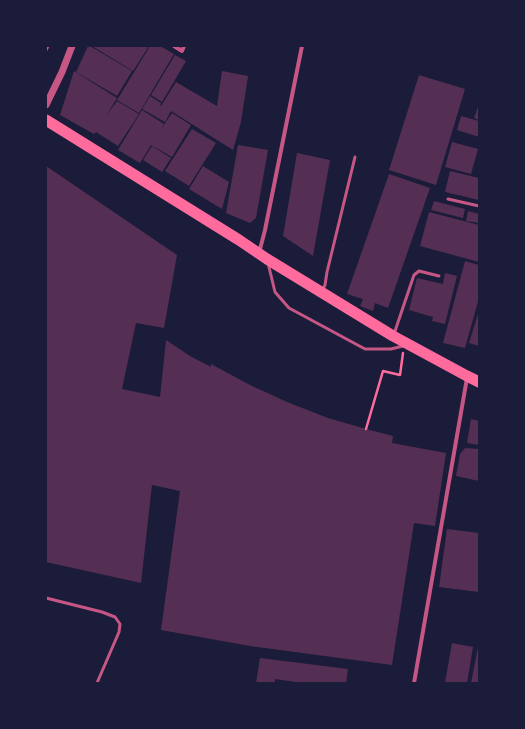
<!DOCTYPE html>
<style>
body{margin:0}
#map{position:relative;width:525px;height:729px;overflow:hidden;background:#1b1b3a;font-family:Helvetica,sans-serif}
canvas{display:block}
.frame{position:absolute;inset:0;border:47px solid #1b1b3a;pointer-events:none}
</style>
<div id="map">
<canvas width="525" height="729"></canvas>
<div class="frame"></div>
</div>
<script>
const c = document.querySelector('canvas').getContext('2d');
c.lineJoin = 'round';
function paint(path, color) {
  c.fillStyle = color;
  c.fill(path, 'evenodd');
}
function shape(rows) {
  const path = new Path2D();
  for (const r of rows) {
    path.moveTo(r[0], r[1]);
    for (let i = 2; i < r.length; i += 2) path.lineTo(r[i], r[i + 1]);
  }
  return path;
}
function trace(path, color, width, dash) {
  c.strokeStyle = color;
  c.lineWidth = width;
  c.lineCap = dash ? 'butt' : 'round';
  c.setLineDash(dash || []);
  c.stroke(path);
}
paint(shape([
 [88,46,90,46,132,71,117,96,76,72],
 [92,46,149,46,133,71],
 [150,46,160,46,174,54,139,113,117,100],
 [175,55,186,61,162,102,151,95],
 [74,71,117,98,106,116,117,101,139,114,118,146,96,132,94,134,60,115],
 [222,71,248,76,241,122,233,150,171,111,165,122,142,109,150,96,161,103,160,105,161,106,176,82,217,106],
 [419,75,465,89,436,185,389,170],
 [479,104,479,120,474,118],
 [142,110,164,124,159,132,172,113,191,125,172,157,151,145,140,163,118,150],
 [461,116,479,121,479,137,457,130],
 [192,129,216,143,189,186,165,171],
 [452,142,478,149,471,174,445,167],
 [238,145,268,150,256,218,250,223,226,213],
 [152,146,171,158,162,172,143,160],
 [297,153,330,160,313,256,283,236],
 [46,166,177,255,164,328,136,323,122,389,160,397,166,340,190,356,211,367,211,364,250,385,287,402,328,418,366,429,393,436,392,443,446,453,435,526,414,523,392,665,250,646,161,630,180,491,152,485,141,583,46,562],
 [203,166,229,182,222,209,189,189],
 [450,171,479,178,479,200,445,192],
 [389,174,430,188,388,308,375,303,373,311,360,306,363,299,347,294],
 [434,201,465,209,463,218,431,210],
 [468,211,479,214,479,223,466,221],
 [429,212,479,225,479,262,420,246],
 [465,261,479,265,479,298,465,348,443,343],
 [445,273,457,276,445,324,432,321,433,317,409,310,417,278,443,284],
 [479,311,479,346,469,343],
 [471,419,479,421,479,445,467,443],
 [465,448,479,449,479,481,456,476,460,454],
 [447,529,479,533,479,592,439,587],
 [452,643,473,647,467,683,445,683],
 [478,647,479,647,479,683,471,683],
 [260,658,348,669,346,683,295,683,296,682,275,679,275,683,256,683]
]), '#542f53');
trace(shape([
 [366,429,383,371,400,375,403,353]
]), '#ff6b9d', 2.5);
trace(shape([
 [46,50,48,46],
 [448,199,479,206],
 [268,263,275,292,289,308,365,349,391,349,403,346],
 [322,291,325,285,327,272,355,157],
 [394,334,414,275,419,271,439,276],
 [46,598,102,612,115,617,120,624,119,632,97,683]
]), '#c65784', 3);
trace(shape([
 [174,46,182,51,184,46],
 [259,253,265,230,302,46],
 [414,683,467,378]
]), '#c65784', 4);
trace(shape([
 [46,105,62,72,72,46]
]), '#c65784', 7);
trace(shape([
 [46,120,239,240,267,259,393,336,467,376,479,382]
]), '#ff6b9d', 11);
</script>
